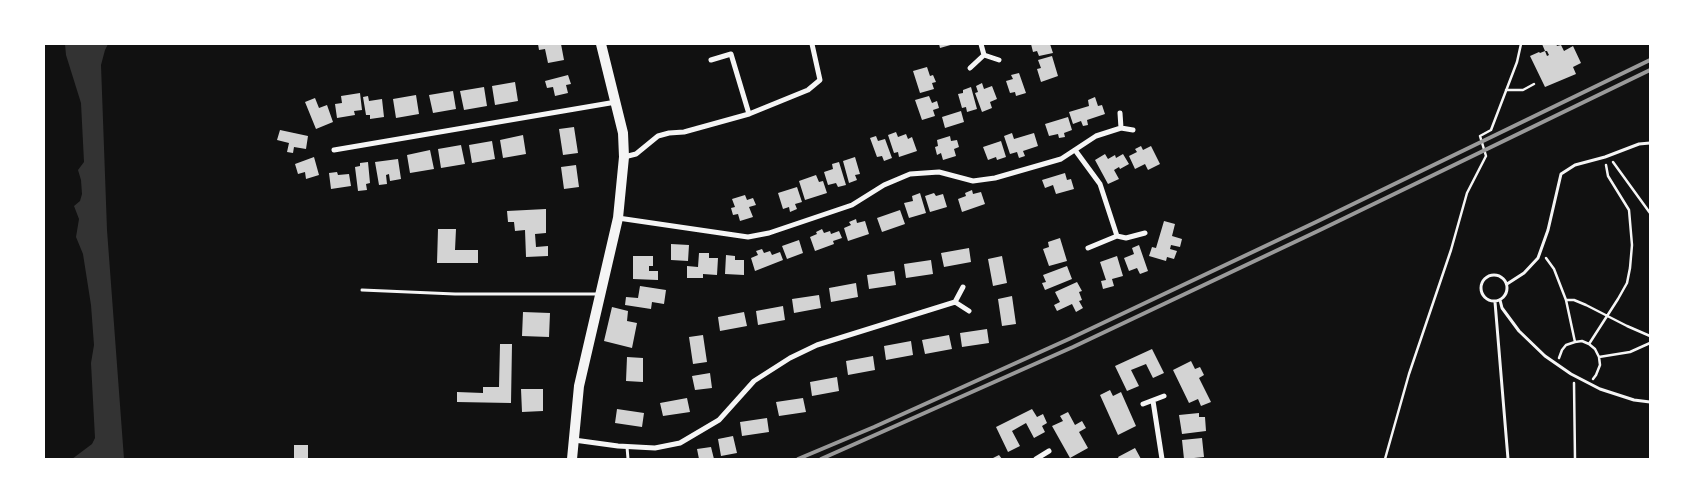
<!DOCTYPE html>
<style>
body{margin:0}
#map{position:relative;width:1694px;height:503px;overflow:hidden;background:#111;font-family:"Roboto Condensed",sans-serif}
canvas{display:block}
.frame{position:absolute;inset:0;border:45px solid #fff;pointer-events:none}
</style>
<div id="map">
<canvas width="1694" height="503"></canvas>
<div class="frame"></div>
</div>
<script>
const c = document.querySelector('canvas').getContext('2d');
c.lineJoin = 'round';
function paint(path, color) {
  c.fillStyle = color;
  c.fill(path, 'evenodd');
}
function shape(rows) {
  const path = new Path2D();
  for (const r of rows) {
    if (r.length === 3) {
      path.moveTo(r[0] + r[2], r[1]);
      path.arc(r[0], r[1], r[2], 0, 2 * Math.PI);
      continue;
    }
    path.moveTo(r[0], r[1]);
    for (let i = 2; i < r.length; i += 2) path.lineTo(r[i], r[i + 1]);
  }
  return path;
}
function trace(path, color, width, dash) {
  c.strokeStyle = color;
  c.lineWidth = width;
  c.lineCap = dash ? 'butt' : 'round';
  c.setLineDash(dash || []);
  c.stroke(path);
}
paint(shape([
 [65,44,108,44,105,50,101,65,107,230,124,459,72,459,92,444,95,438,91,363,94,345,91,305,83,254,76,237,79,219,74,206,80,201,82,194,81,180,78,170,84,162,81,103,66,55]
]), '#333');
paint(shape([
 [538,44,561,44,564,60,548,63,545,49,539,50],
 [939,44,954,44,940,48],
 [1031,44,1050,44,1053,53,1039,56,1037,51,1033,52],
 [1542,44,1556,44,1557,46,1561,45,1564,51,1573,46,1581,63,1573,67,1576,74,1545,87,1530,56,1539,52,1540,53,1545,51,1547,56,1549,55,1547,51,1545,51],
 [1052,56,1058,76,1041,82,1037,69,1041,68,1038,60],
 [927,67,930,76,933,75,936,82,932,83,934,89,920,93,913,71],
 [1019,73,1026,93,1016,96,1015,92,1010,93,1006,81,1013,79,1011,75],
 [568,75,571,84,566,85,568,93,555,96,553,87,547,88,545,81],
 [515,82,518,101,495,105,492,86],
 [982,83,984,89,992,86,997,99,990,102,992,108,982,112,975,93,978,92,976,86],
 [484,87,487,106,464,110,460,91],
 [971,87,977,109,967,112,966,107,962,108,958,94,963,93,963,90],
 [453,91,456,109,433,113,429,95],
 [360,93,362,110,354,111,355,115,337,118,335,104,342,103,341,96],
 [416,95,419,114,396,118,393,99],
 [368,96,369,101,382,99,384,117,370,119,370,115,366,115,363,97],
 [929,96,932,103,937,101,939,108,933,110,935,116,922,120,915,100],
 [1095,97,1098,106,1102,105,1105,114,1087,120,1088,125,1083,126,1081,121,1073,124,1069,112,1089,106,1088,100],
 [315,98,319,108,327,105,333,122,316,129,305,102],
 [961,111,964,122,945,128,942,117],
 [1068,117,1072,130,1064,133,1065,137,1059,138,1058,134,1049,136,1045,124],
 [574,127,578,153,563,155,559,129],
 [280,130,308,136,306,149,294,147,293,153,287,152,289,143,277,140],
 [896,132,898,137,906,134,908,139,912,137,917,151,899,157,898,152,894,153,888,135],
 [1012,133,1014,139,1034,133,1038,146,1023,151,1025,156,1019,158,1017,152,1010,154,1004,136],
 [523,135,526,154,503,158,500,140],
 [876,136,878,141,885,139,892,158,884,161,882,156,877,157,870,138],
 [950,136,951,141,957,140,959,147,954,149,956,156,943,160,941,153,937,155,935,147,938,146,937,140],
 [492,141,495,159,472,163,469,145],
 [1001,141,1006,157,997,160,996,157,988,160,983,147],
 [461,145,465,164,441,168,438,149],
 [1141,146,1143,150,1151,146,1160,164,1148,170,1145,164,1135,169,1129,156,1137,152,1135,149],
 [430,150,434,169,410,173,407,155],
 [1105,154,1108,159,1115,155,1116,158,1123,154,1129,164,1120,169,1119,167,1114,170,1119,179,1108,184,1095,160],
 [314,157,319,175,306,179,305,172,298,174,295,164],
 [855,157,860,174,855,175,857,180,849,183,843,161],
 [398,159,401,179,390,181,389,174,386,175,387,184,379,185,375,162],
 [368,162,370,183,366,184,367,190,358,191,355,167,360,166,360,163],
 [839,162,846,185,838,187,836,183,828,185,824,172,833,169,832,164],
 [576,165,579,187,564,189,561,167],
 [337,172,338,175,349,174,351,186,331,189,329,173],
 [1065,173,1067,180,1071,179,1074,189,1056,194,1053,185,1045,188,1042,180],
 [816,175,819,182,823,181,827,193,805,200,799,181],
 [797,187,802,202,795,204,797,209,790,212,789,207,783,209,778,193],
 [972,190,973,194,981,192,985,204,962,212,958,199,966,196,965,193],
 [920,193,926,213,909,218,904,203,913,201,912,196],
 [934,193,936,196,943,194,947,207,930,212,925,196],
 [745,195,747,200,753,198,756,205,749,207,753,217,740,221,738,214,733,215,731,208,735,207,732,199],
 [546,209,546,233,535,234,536,247,548,246,548,256,526,257,525,230,515,231,514,222,508,222,507,211],
 [900,210,905,224,882,232,877,218],
 [856,219,857,223,865,221,869,234,848,241,844,228,851,225,849,222],
 [1164,221,1175,224,1172,236,1182,239,1180,247,1171,245,1170,249,1177,251,1174,259,1167,257,1166,261,1149,256,1152,247,1156,248],
 [438,229,456,229,455,250,478,250,478,263,437,263],
 [822,229,824,233,830,231,831,234,839,231,842,238,833,241,834,244,815,251,810,237,817,234,816,232],
 [1060,238,1067,261,1049,266,1043,249,1049,247,1048,242],
 [799,240,803,253,787,259,782,246],
 [671,244,689,245,688,261,671,260],
 [1139,245,1148,271,1140,274,1137,268,1129,271,1124,258,1134,254,1132,248],
 [969,248,971,262,944,267,941,253],
 [762,249,764,253,770,251,772,255,780,252,783,260,755,271,751,258,758,255,756,251],
 [699,253,709,253,709,258,718,258,717,275,703,274,703,278,687,278,687,266,698,267],
 [726,255,735,256,735,260,744,260,744,275,725,274],
 [633,256,653,256,653,266,649,266,649,271,658,271,658,280,633,279],
 [1002,256,1007,283,993,286,988,259],
 [1117,256,1123,276,1112,279,1114,286,1103,289,1101,281,1106,280,1100,262],
 [931,260,933,274,906,278,904,264],
 [1067,266,1072,279,1045,290,1042,283,1046,282,1043,275],
 [894,271,896,285,869,289,867,275],
 [1077,282,1082,291,1079,292,1082,300,1079,301,1083,308,1076,312,1072,304,1057,311,1054,305,1060,302,1055,292],
 [856,283,858,297,831,302,829,288],
 [640,286,666,290,664,304,652,302,651,309,625,305,626,297,638,298],
 [819,295,821,308,794,313,792,299],
 [1012,296,1016,324,1002,326,998,299],
 [783,306,785,320,758,325,756,311],
 [612,307,628,311,627,321,637,323,632,348,604,341],
 [523,312,550,313,549,337,522,336],
 [744,312,747,326,720,331,718,317],
 [987,329,989,343,962,347,960,333],
 [703,335,707,362,693,364,689,337],
 [949,335,952,349,925,354,922,340],
 [911,341,913,355,886,360,884,346],
 [500,344,512,344,511,403,457,402,457,392,483,393,483,387,499,387],
 [1152,349,1164,373,1153,378,1146,364,1131,370,1139,386,1127,391,1115,366],
 [873,356,875,370,848,375,846,361],
 [627,357,643,358,643,382,626,381],
 [1191,361,1195,369,1200,367,1204,375,1199,378,1211,402,1201,406,1198,399,1189,403,1173,370],
 [710,373,712,388,695,390,692,376],
 [837,377,839,391,812,396,810,382],
 [521,389,543,389,543,411,522,412],
 [1110,390,1113,396,1121,392,1136,426,1118,435,1100,395],
 [687,398,690,412,663,416,660,403],
 [803,398,806,412,779,416,776,402],
 [617,409,644,413,642,427,615,423],
 [1032,409,1037,417,1043,414,1047,423,1042,426,1045,432,1034,438,1026,423,1012,431,1020,446,1008,452,996,427],
 [1068,412,1075,425,1082,421,1086,428,1079,432,1088,448,1070,458,1052,426,1063,421,1060,416],
 [1199,413,1199,417,1205,417,1206,431,1182,434,1179,415],
 [767,418,769,432,742,436,740,422],
 [733,436,737,453,721,456,718,439],
 [1202,438,1204,457,1184,459,1182,440],
 [294,445,308,445,308,458,294,458],
 [711,447,714,459,699,459,697,449],
 [1135,448,1141,459,1119,459,1118,457],
 [999,455,1002,459,991,459]
]), '#d3d3d3');
trace(shape([
 [1506,90,1523,90,1534,84],
 [1613,162,1650,213],
 [1546,258,1554,269,1566,300,1575,342],
 [1566,300,1574,300,1586,305,1627,326,1650,336],
 [1589,344,1618,299,1627,283,1630,268,1632,245,1629,210,1608,176,1606,165],
 [1599,357,1630,352,1650,343],
 [1559,358,1562,350,1566,345,1575,342,1582,341,1589,344,1595,349,1599,357,1600,365,1596,375,1593,379],
 [1574,383,1575,459],
 [1385,459,1409,374,1451,250,1467,193,1486,156,1480,136,1491,130,1517,62,1521,44]
]), '#f5f5f5', 2.5);
trace(shape([
 [1494,288,13],
 [1507,284,1524,273,1538,258,1548,230,1561,174,1575,165,1605,157,1639,144,1650,143],
 [362,290,455,294,598,294],
 [1500,300,1502,308,1519,331,1545,356,1571,374,1600,389,1634,400,1650,402],
 [1495,302,1508,459],
 [627,447,628,459]
]), '#f5f5f5', 3);
trace(shape([
 [981,44,984,55],
 [711,60,731,54,749,114],
 [970,68,984,55,999,60],
 [1120,113,1121,128,1133,130],
 [334,150,616,102],
 [1075,150,1100,184,1117,236],
 [624,157,636,154,658,136,669,133,684,132,749,114,808,90,820,80,812,44],
 [618,218,748,237,769,233,852,205,884,185,910,174,939,172,973,181,995,178,1061,159,1096,136,1121,128],
 [1088,248,1117,236,1126,238,1145,233],
 [963,287,955,302,969,311],
 [1153,401,1162,459],
 [1143,404,1164,396],
 [574,440,618,446,655,448,680,443,719,420,754,381,790,358,817,345,955,302],
 [1036,459,1049,451]
]), '#f5f5f5', 5);
trace(shape([
 [572,459,579,386,618,218,624,157,623,133,601,44]
]), '#f5f5f5', 10);
trace(shape([
 [798,459,874,427,1069,339,1316,222,1650,60],
 [821,459,1073,347,1320,230,1650,70]
]), '#9a9a9a', 4);
</script>
